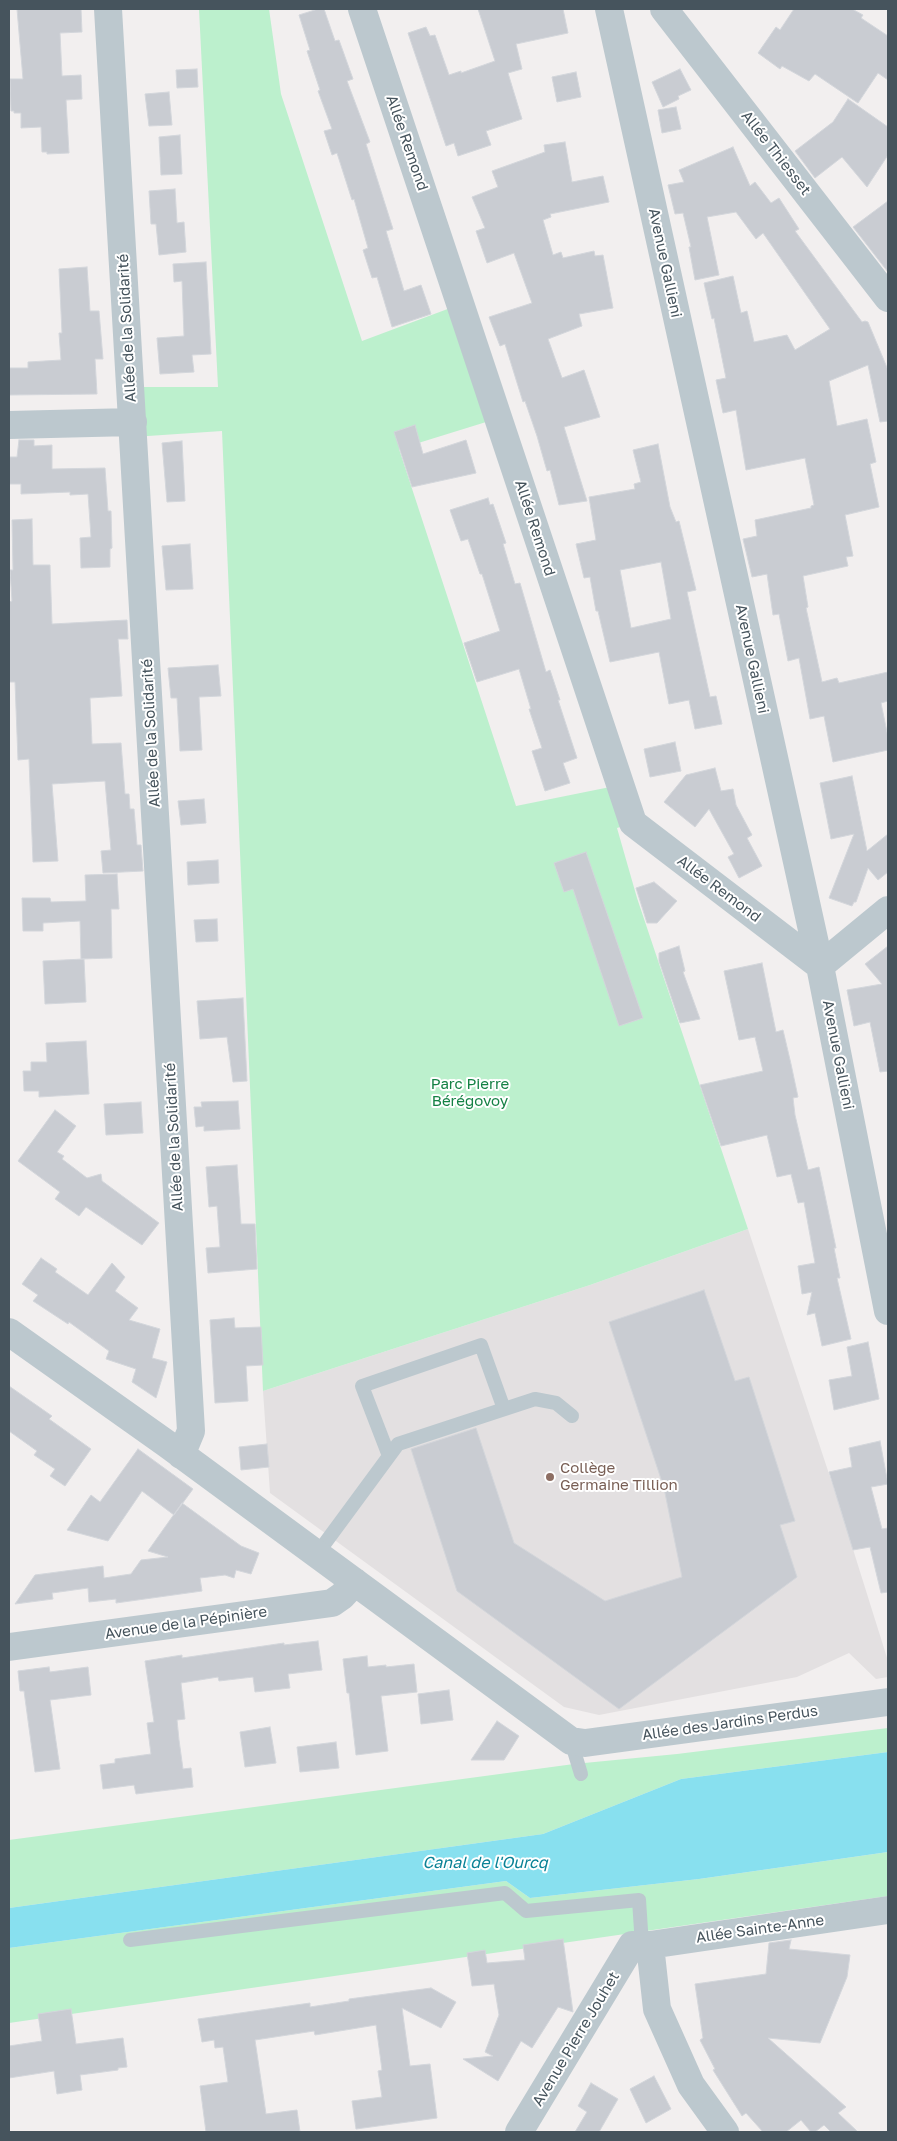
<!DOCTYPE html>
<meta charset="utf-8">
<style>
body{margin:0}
#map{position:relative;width:897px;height:2141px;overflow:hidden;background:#f2efef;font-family:"Golos Text",sans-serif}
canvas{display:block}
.frame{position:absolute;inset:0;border:10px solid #46545d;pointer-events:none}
</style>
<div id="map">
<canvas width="897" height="2141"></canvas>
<div class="frame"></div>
</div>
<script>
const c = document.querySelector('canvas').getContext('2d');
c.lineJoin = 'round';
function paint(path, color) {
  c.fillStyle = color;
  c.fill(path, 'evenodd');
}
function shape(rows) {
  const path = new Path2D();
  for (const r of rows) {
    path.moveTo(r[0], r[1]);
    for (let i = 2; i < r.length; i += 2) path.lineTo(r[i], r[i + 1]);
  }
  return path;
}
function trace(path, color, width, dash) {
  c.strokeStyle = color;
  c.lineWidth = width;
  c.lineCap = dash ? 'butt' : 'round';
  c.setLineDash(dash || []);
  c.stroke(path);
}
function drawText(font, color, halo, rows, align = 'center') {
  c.font = font + ' "Golos Text",sans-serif';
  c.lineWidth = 4;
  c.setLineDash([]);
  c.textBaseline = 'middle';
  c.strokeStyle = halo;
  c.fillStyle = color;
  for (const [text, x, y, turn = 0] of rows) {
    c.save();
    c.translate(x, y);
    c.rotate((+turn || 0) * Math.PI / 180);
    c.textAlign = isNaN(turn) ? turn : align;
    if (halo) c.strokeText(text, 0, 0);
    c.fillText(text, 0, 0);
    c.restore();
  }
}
paint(shape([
 [748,1229,836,1495,888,1661,888,1677,876,1679,849,1653,797,1677,599,1715,564,1707,270,1493,263,1391,590,1285]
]), '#e3e0e1');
paint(shape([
 [199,9,269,9,281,94,362,341,461,304,499,418,399,449,516,806,620,785,633,823,617,828,637,898,748,1229,590,1285,263,1391,222,431,133,437,131,387,218,387],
 [888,1728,888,1752,681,1779,543,1834,9,1908,9,1840,574,1764,677,1754],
 [888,1852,888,1896,9,2023,9,1948,506,1881,530,1898,699,1879]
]), '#bcf0cd');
paint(shape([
 [888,1752,888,1852,699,1879,530,1898,506,1881,9,1948,9,1908,543,1834,681,1779]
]), '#88e0ef');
const building = shape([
 [17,9,81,9,82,32,60,33,62,76,81,75,82,99,66,100,69,153,47,154,47,152,42,152,41,127,21,128,21,113,14,113,14,111,11,111,10,79,23,79,17,9],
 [318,9,324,9,335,41,339,40,353,79,347,81,370,142,366,144,393,229,386,231,404,291,421,285,431,314,392,327,377,277,372,278,363,250,368,248,354,199,352,200,337,153,332,155,324,131,332,129,318,91,320,90,307,51,310,50,299,15,318,9],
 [478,9,563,9,568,33,516,44,522,69,508,73,522,119,486,131,491,145,458,156,454,143,446,146,408,33,426,27,430,36,435,35,449,75,461,71,461,73,495,61,478,9],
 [794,9,852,9,863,15,861,18,888,36,888,80,878,73,858,103,815,74,809,81,782,66,780,69,758,53,776,27,780,30,794,9],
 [197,69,198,87,177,88,176,70,197,69],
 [680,69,691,90,678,96,679,99,663,107,652,82,680,69],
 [576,72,581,97,557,102,552,77,576,72],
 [169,92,172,125,149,126,145,94,169,92],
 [848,99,888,127,888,155,867,187,842,157,815,178,795,151,833,122,848,99],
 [676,107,681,129,662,133,658,110,676,107],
 [180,135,182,174,161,175,159,137,180,135],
 [565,142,572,182,603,176,609,202,550,214,551,217,543,220,553,255,561,252,563,258,594,251,595,256,603,255,613,308,579,314,582,326,548,339,562,378,584,370,600,417,564,427,587,501,559,505,550,470,547,471,537,436,525,401,523,402,505,344,500,346,489,317,532,303,514,253,487,263,476,231,485,228,472,197,498,187,492,171,545,152,544,145,565,142],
 [733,147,750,186,755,182,771,203,779,198,799,229,795,231,862,322,865,321,868,322,888,370,888,421,880,422,868,365,829,381,837,426,867,419,876,462,870,464,879,507,845,515,853,556,846,557,848,566,803,576,808,607,806,608,822,682,837,678,839,683,888,672,888,701,881,703,888,737,888,750,833,762,824,716,810,719,799,658,788,661,779,614,773,615,767,574,752,577,743,539,757,536,755,520,811,508,811,506,814,505,805,458,746,470,736,410,723,413,716,380,726,378,714,318,712,319,704,283,733,276,741,313,747,311,754,342,787,335,795,350,830,329,763,233,756,239,736,212,707,217,719,275,695,280,689,247,691,247,683,213,675,214,668,185,684,182,679,170,733,147],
 [175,189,177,223,184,222,186,252,159,255,156,224,151,224,149,191,175,189],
 [888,201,888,272,853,227,888,201],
 [206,262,211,354,192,355,194,372,160,374,157,338,184,336,182,281,174,282,173,264,206,262],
 [87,267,90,311,99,311,103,359,95,359,97,394,9,395,9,368,28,368,28,362,61,360,59,333,62,333,59,269,87,267],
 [415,425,423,454,466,440,476,473,412,487,394,432,415,425],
 [19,440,34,440,34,446,52,445,52,469,105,468,108,511,111,511,112,548,110,549,110,567,81,568,80,538,91,537,88,494,70,495,70,492,21,494,21,484,9,484,9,457,17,457,19,440],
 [182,441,185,501,167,502,162,443,182,441],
 [658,444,670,507,676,522,679,521,696,590,687,592,710,697,716,696,722,724,695,729,689,700,669,704,659,652,610,662,598,611,596,611,590,577,584,578,576,544,596,540,589,497,635,489,634,484,641,482,633,450,658,444],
 [661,562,671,619,631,628,620,570,661,562],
 [488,498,490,505,493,504,506,543,503,544,515,584,520,583,546,672,550,670,560,700,558,700,577,758,563,763,570,783,545,791,532,751,542,748,529,709,531,709,519,669,477,682,464,643,500,631,482,574,480,574,468,539,461,541,450,510,488,498],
 [32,519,33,565,50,565,52,624,127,620,128,639,118,639,122,696,90,698,92,744,121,743,125,794,129,794,130,809,134,809,137,845,141,845,143,871,103,873,101,851,111,850,105,781,52,784,58,861,33,862,29,759,18,760,15,682,9,682,9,602,12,601,10,570,13,570,12,520,32,519],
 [190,544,193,589,166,590,162,546,190,544],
 [218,665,221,696,199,697,202,750,180,751,177,698,171,698,168,668,218,665],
 [675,742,681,771,650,777,644,749,675,742],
 [715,768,721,791,733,789,736,805,752,835,747,838,762,866,739,878,728,857,734,854,709,809,695,827,664,802,686,775,715,768],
 [852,776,867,851,888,834,888,872,878,880,868,868,856,902,854,902,852,906,829,898,854,834,831,839,820,783,852,776],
 [204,799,206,823,181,825,178,801,204,799],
 [586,852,643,1018,619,1026,573,889,564,892,554,863,586,852],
 [218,860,219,883,188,885,187,862,218,860],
 [117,874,119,909,111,909,112,958,81,959,80,921,43,923,43,931,23,931,22,898,50,898,51,902,86,901,85,875,117,874],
 [654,882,677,901,657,923,647,923,636,888,654,882],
 [217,919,218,941,196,942,194,920,217,919],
 [679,946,685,971,683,972,700,1019,680,1023,659,961,659,953,679,946],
 [888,946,888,1071,880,1072,870,1022,854,1026,847,990,882,984,865,964,888,946],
 [84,959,86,1002,45,1004,43,961,84,959],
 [762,963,776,1032,783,1030,791,1064,798,1097,793,1098,795,1115,808,1170,819,1167,836,1248,834,1248,840,1278,837,1278,851,1339,822,1346,815,1313,807,1315,812,1292,802,1294,798,1266,815,1263,804,1202,798,1203,791,1174,777,1177,767,1135,721,1146,700,1085,763,1071,755,1037,739,1040,724,971,762,963],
 [243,998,247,1081,233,1082,227,1037,200,1039,197,1001,243,998],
 [86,1041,89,1094,39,1097,39,1091,24,1091,23,1071,31,1071,31,1062,47,1062,46,1043,86,1041],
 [238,1101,240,1129,204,1131,204,1126,196,1127,194,1107,202,1107,201,1102,238,1101],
 [141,1102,143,1133,106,1135,104,1104,141,1102],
 [55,1110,76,1126,57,1152,64,1156,62,1159,87,1178,101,1174,102,1181,159,1223,142,1245,86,1207,79,1216,55,1199,60,1192,18,1161,55,1110],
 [237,1165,241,1224,255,1224,257,1269,208,1273,206,1248,220,1247,217,1206,209,1207,206,1167,237,1165],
 [41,1258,57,1269,55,1272,88,1295,112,1263,125,1277,115,1291,138,1308,129,1320,160,1329,152,1358,167,1362,156,1398,132,1382,136,1369,106,1359,109,1351,69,1322,68,1324,33,1301,38,1295,22,1284,41,1258],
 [704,1290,735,1381,749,1377,795,1521,780,1525,797,1577,619,1709,457,1591,411,1449,476,1428,514,1543,605,1601,682,1577,664,1488,609,1322,704,1290],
 [234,1318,235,1328,261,1327,263,1365,246,1366,248,1401,215,1403,210,1320,234,1318],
 [868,1342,879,1399,834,1410,829,1380,852,1376,847,1347,868,1342],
 [9,1386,52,1416,49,1419,91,1449,65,1486,50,1476,55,1469,34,1455,37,1451,9,1431,9,1386],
 [880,1441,888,1484,871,1487,882,1529,888,1528,888,1592,881,1593,870,1547,853,1550,829,1472,852,1467,849,1448,880,1441],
 [267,1444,269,1467,241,1470,239,1447,267,1444],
 [138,1449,193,1489,174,1515,142,1491,108,1541,67,1530,91,1495,100,1502,138,1449],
 [182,1503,241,1546,259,1553,251,1574,236,1570,234,1578,225,1575,200,1578,202,1591,116,1603,116,1599,89,1602,88,1588,52,1593,53,1599,15,1604,35,1575,103,1566,104,1578,131,1574,141,1560,168,1557,148,1551,182,1503],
 [318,1641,322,1670,288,1674,290,1688,255,1692,253,1677,219,1681,218,1677,181,1683,185,1719,177,1720,179,1740,183,1769,191,1768,193,1787,136,1794,134,1785,103,1789,100,1765,115,1763,115,1759,151,1754,147,1723,154,1722,145,1661,182,1655,182,1658,284,1643,284,1645,318,1641],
 [367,1656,368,1667,386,1665,386,1667,414,1664,417,1692,381,1696,388,1751,356,1755,349,1693,347,1693,343,1659,367,1656],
 [49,1667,50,1672,88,1667,91,1695,50,1700,60,1769,35,1772,24,1691,20,1691,18,1671,49,1667],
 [449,1690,453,1720,421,1724,418,1694,449,1690],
 [497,1721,519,1736,504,1760,471,1760,497,1721],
 [270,1727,276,1763,245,1767,240,1732,270,1727],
 [336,1742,339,1768,300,1772,297,1747,336,1742],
 [563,1939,573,2012,558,2007,532,2048,521,2041,498,2081,463,2059,493,2056,485,2052,499,2015,494,1984,472,1986,467,1953,485,1950,487,1963,525,1960,523,1945,563,1939],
 [791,1940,789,1949,850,1955,847,1977,820,2043,768,2038,846,2107,838,2113,858,2132,831,2132,824,2125,815,2132,811,2132,801,2120,786,2132,763,2132,746,2113,742,2116,713,2070,715,2069,700,2040,703,2038,695,1984,766,1974,769,1943,791,1940],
 [431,1988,456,2002,441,2028,402,2008,410,2066,430,2064,437,2118,356,2129,352,2101,382,2097,378,2071,382,2070,376,2025,315,2035,314,2031,255,2040,266,2114,297,2110,300,2132,206,2132,200,2086,228,2082,223,2047,215,2048,214,2040,202,2042,198,2019,310,2003,310,2007,349,2001,349,1999,431,1988],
 [71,2009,76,2044,123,2038,127,2067,118,2068,118,2070,80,2075,82,2090,57,2094,54,2071,9,2078,9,2046,42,2041,38,2014,71,2009],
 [654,2076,671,2109,646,2123,630,2089,654,2076],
 [591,2083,618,2099,599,2132,575,2132,587,2112,578,2106,591,2083]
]);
paint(building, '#c9ccd2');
trace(building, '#d3d6db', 1);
trace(shape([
 [389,1456,362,1386,481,1345,504,1409],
 [317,1554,398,1444,535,1399,556,1403,572,1416],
 [571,1741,581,1774],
 [130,1940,505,1893,526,1911,639,1900,642,1945]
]), '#bcc8ce', 14);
trace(shape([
 [108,9,191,1431,181,1455],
 [362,9,633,823,820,966,888,910],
 [609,9,820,966,888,1311],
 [664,9,888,298],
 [9,425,133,422],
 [9,1332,167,1444,571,1741,585,1743,888,1702],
 [9,1647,332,1603,342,1596,355,1582],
 [650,1945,657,2009,691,2085,725,2132],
 [519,2132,632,1945,650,1945,888,1910]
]), '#bcc8ce', 28);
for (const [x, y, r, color] of [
 [550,1477,5,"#8d6e63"]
]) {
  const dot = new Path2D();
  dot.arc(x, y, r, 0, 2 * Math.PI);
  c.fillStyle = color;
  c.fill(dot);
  trace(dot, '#fff', 2);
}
drawText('15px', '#46545d', '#fff', [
 ["Allée Remond",407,143,71],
 ["Allée Thiesset",776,153,52],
 ["Avenue Gallieni",665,263,78],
 ["Allée de la Solidarité",127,328,-93],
 ["Allée Remond",535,528,72],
 ["Avenue Gallieni",752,659,78],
 ["Allée de la Solidarité",151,733,-93],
 ["Allée Remond",719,889,37],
 ["Avenue Gallieni",838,1055,79],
 ["Allée de la Solidarité",174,1137,-93],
 ["Avenue de la Pépinière",186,1623,-8],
 ["Allée des Jardins Perdus",730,1723,-8],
 ["Allée Sainte-Anne",760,1929,-8],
 ["Avenue Pierre Jouhet",576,2039,-59]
]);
drawText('15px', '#148144', '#fff', [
 ["Parc Pierre",470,1084],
 ["Bérégovoy",470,1101]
]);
drawText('15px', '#785e54', '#fff', [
 ["Collège",560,1468],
 ["Germaine Tillion",560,1485]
], 'left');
drawText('italic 16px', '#098296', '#fff', [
 ["Canal de l'Ourcq",485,1863]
]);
</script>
